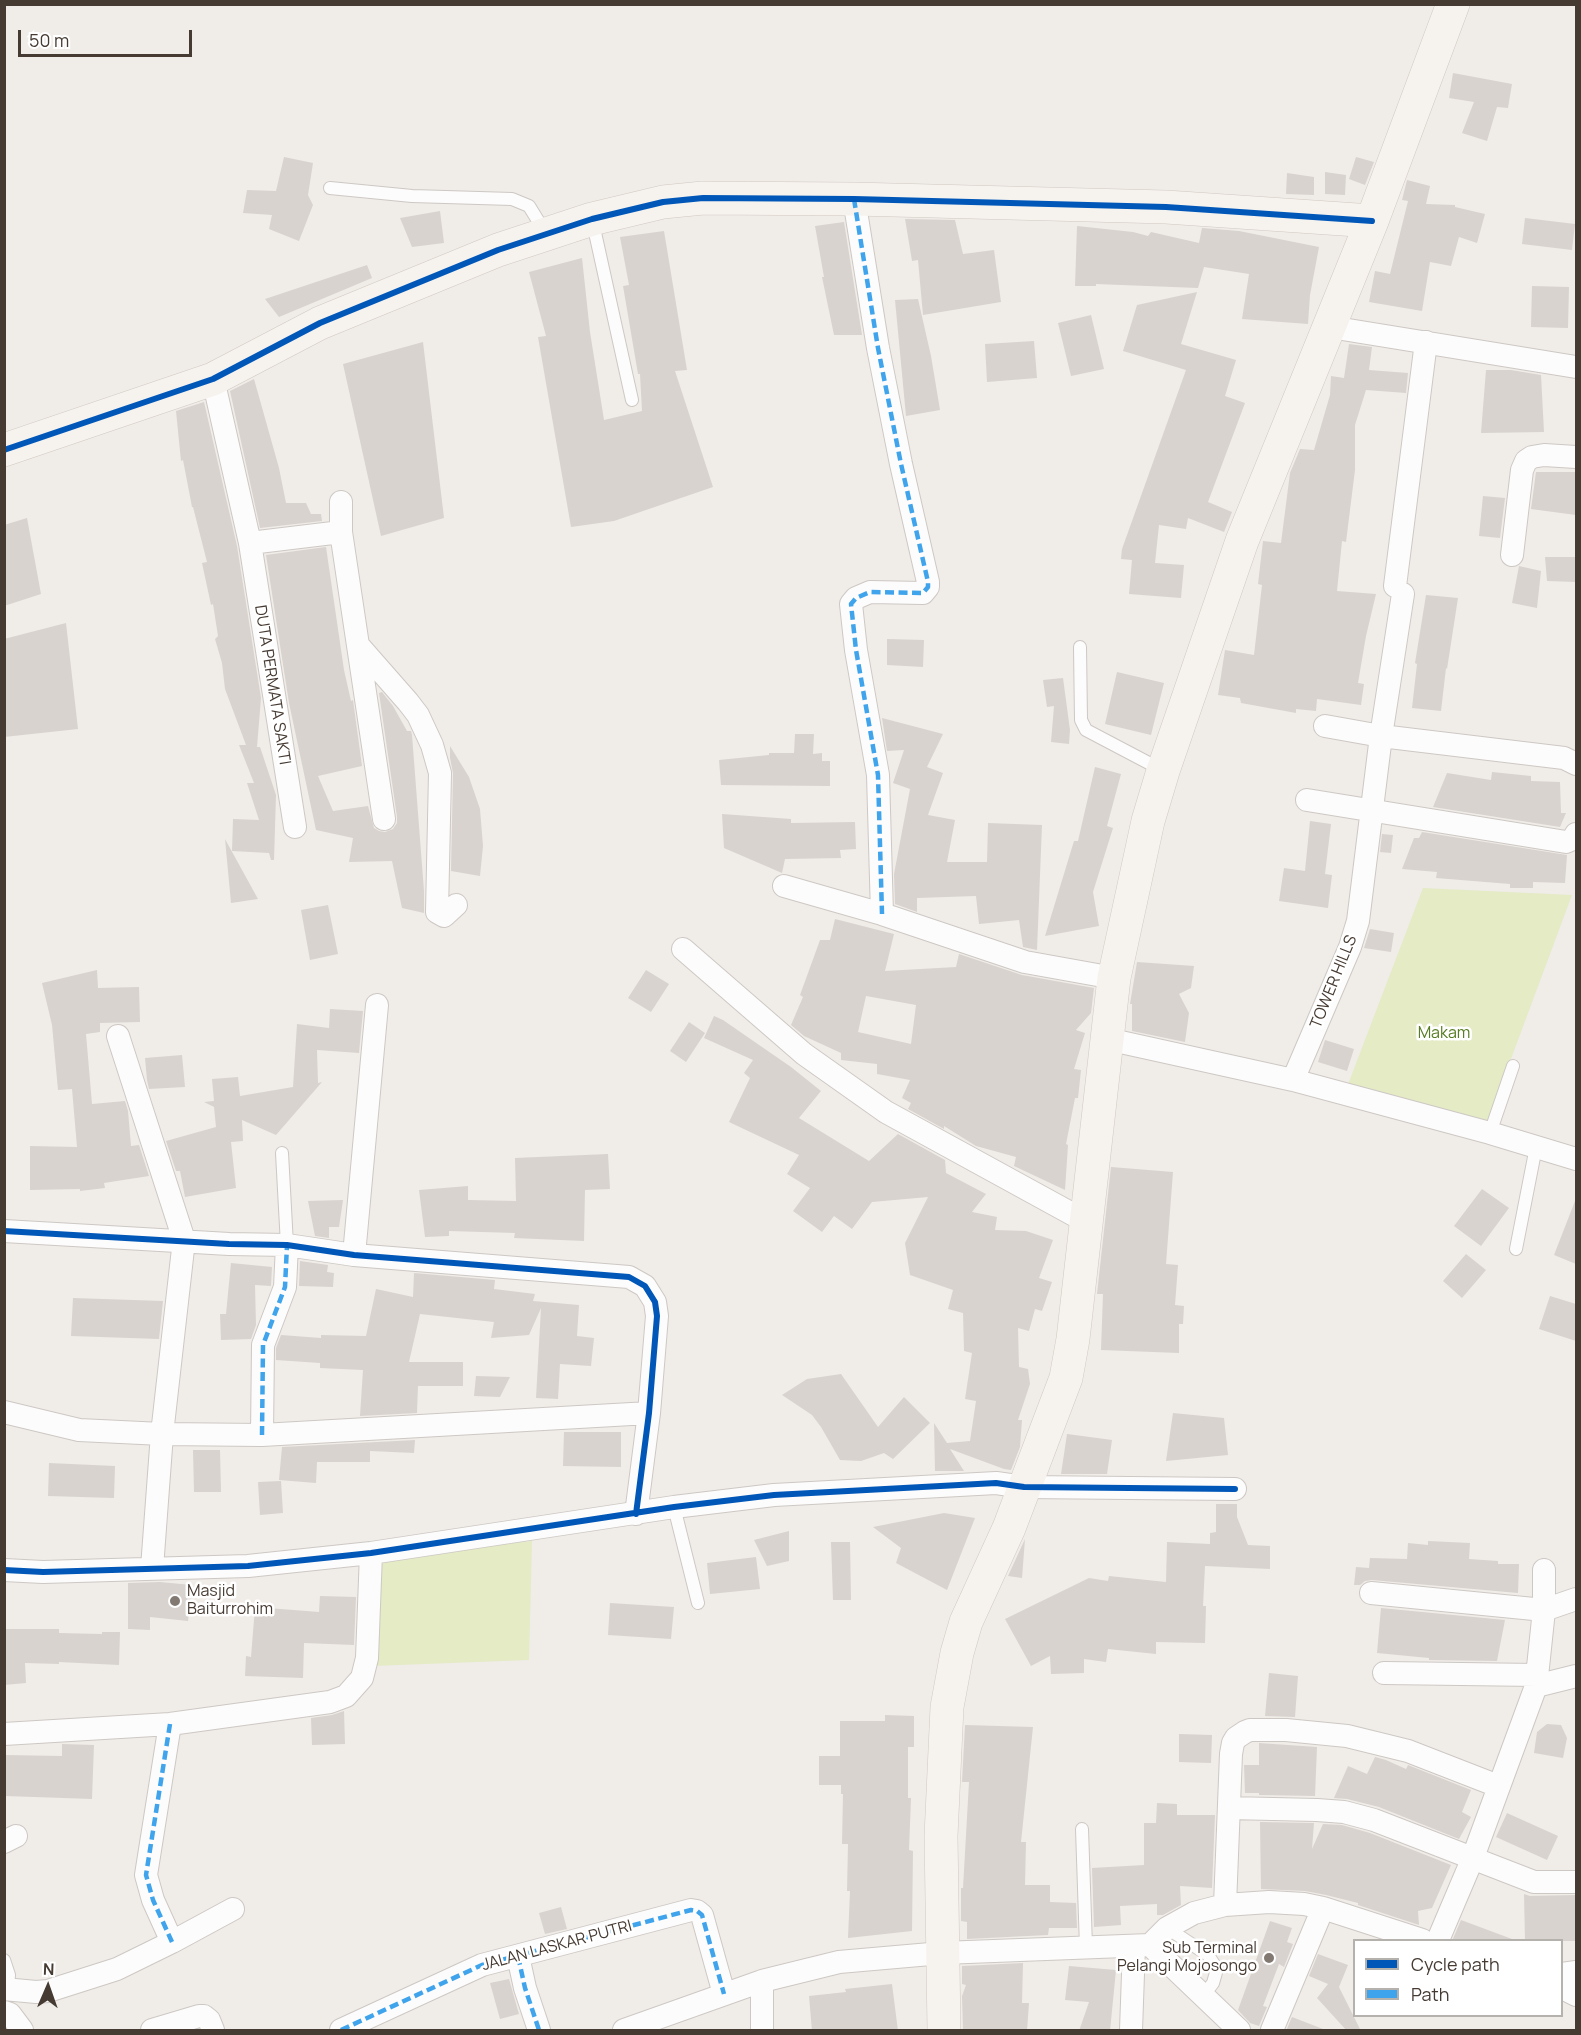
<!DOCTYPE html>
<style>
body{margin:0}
#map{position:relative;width:1581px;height:2035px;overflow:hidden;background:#f0ece8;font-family:Manrope,sans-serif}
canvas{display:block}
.frame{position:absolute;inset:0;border:6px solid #463b33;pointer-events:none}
.legend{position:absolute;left:1353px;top:1939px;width:210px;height:78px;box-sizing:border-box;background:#fff;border:2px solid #b5b1ad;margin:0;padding:8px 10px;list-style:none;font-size:18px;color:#463b33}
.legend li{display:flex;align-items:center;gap:12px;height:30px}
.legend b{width:30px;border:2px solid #b5b1ad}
.north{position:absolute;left:18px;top:1957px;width:60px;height:60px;-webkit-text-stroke:4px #fff;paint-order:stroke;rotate:2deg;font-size:16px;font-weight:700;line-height:24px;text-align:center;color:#463b33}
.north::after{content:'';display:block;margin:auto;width:21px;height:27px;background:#463b33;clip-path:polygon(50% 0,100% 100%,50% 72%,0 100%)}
.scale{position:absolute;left:18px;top:30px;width:174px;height:27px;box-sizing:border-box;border:3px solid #463b33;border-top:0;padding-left:8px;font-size:18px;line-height:21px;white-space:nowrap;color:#463b33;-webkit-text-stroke:4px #fff;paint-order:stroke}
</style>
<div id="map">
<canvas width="1581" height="2035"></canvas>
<div class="frame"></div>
<ul class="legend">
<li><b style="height:8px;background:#0057b8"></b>Cycle path</li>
<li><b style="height:8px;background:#3fa4eb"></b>Path</li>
</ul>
<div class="north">N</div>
<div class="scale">50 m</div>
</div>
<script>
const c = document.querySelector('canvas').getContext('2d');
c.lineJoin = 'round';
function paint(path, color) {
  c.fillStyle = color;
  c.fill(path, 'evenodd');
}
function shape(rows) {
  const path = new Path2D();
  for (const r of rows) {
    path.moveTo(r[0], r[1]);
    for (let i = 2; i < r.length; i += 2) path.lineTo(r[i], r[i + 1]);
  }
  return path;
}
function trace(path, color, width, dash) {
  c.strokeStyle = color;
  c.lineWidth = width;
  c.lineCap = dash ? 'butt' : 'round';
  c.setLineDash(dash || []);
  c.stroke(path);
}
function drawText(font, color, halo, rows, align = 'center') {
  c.font = font + ' Manrope,sans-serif';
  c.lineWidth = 5;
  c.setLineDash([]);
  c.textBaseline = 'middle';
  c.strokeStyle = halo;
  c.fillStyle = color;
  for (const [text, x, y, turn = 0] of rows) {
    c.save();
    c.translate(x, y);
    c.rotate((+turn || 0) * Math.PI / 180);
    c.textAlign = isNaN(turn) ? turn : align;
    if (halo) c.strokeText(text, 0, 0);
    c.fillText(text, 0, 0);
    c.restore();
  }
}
paint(shape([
 [1423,888,1572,895,1486,1126,1347,1087],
 [532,1541,529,1660,373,1666,374,1557]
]), '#e4ebc5');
paint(shape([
 [1453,73,1512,84,1508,108,1497,107,1487,141,1462,133,1474,102,1449,98],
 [284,157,313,163,308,195,313,205,299,241,269,229,272,215,243,213,247,190,276,191],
 [1356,157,1374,162,1365,185,1349,179],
 [1325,172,1346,175,1345,195,1325,194],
 [1287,173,1314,177,1314,195,1286,194],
 [1407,180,1430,186,1426,204,1455,205,1455,207,1485,214,1477,243,1459,237,1451,266,1430,262,1422,311,1369,302,1375,271,1390,274,1408,201,1402,200],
 [440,211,444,243,412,247,400,218],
 [1525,218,1575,224,1572,250,1522,244],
 [905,219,955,220,963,254,994,250,1001,302,923,315,918,260,912,261],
 [844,222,862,335,834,335,822,277,824,277,815,226],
 [1077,226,1133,232,1148,236,1151,232,1199,243,1202,228,1239,231,1319,247,1310,295,1308,324,1242,319,1249,274,1204,267,1198,288,1096,284,1096,286,1075,286],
 [664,231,687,370,675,371,713,487,614,521,571,527,538,337,546,336,529,272,582,258,590,332,604,420,642,411,640,374,638,374,623,286,629,285,620,237],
 [367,265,372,278,279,317,265,299],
 [1532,286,1569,287,1568,328,1531,327],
 [1197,292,1181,344,1236,360,1225,396,1245,403,1208,502,1232,512,1224,532,1188,518,1186,529,1159,525,1155,563,1184,565,1181,598,1129,594,1132,560,1121,559,1122,549,1186,370,1123,351,1137,305],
 [918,299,931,356,940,410,906,416,895,300],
 [1091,315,1104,369,1071,376,1058,323],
 [1034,341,1037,378,987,382,985,344],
 [423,342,444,518,381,536,343,364],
 [1349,344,1372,347,1369,370,1408,373,1406,393,1366,390,1355,425,1355,470,1346,542,1342,541,1337,591,1376,594,1366,636,1358,683,1364,684,1361,705,1317,699,1316,711,1296,709,1296,713,1241,703,1240,698,1218,695,1225,650,1254,655,1262,585,1258,584,1263,541,1281,543,1290,473,1300,449,1314,450,1330,395,1331,376,1344,378],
 [1486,370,1511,370,1541,375,1544,432,1481,433],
 [254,379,279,468,286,503,306,503,311,514,321,514,322,521,260,528,230,391],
 [204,402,237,546,261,698,257,747,260,747,276,795,274,860,271,860,269,853,232,851,233,819,259,820,247,783,254,783,239,745,246,745,225,689,222,663,215,639,218,636,213,604,211,605,202,563,207,562,193,507,192,507,183,460,181,461,176,411],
 [1536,472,1576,472,1576,515,1531,509],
 [1483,496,1505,498,1500,538,1479,536],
 [27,518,41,594,4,606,4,525],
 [326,547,344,670,351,701,353,700,362,766,318,776,333,811,368,806,374,828,379,831,385,832,393,829,397,823,397,817,379,693,382,692,393,706,407,731,411,731,412,735,424,891,424,913,402,908,392,861,349,862,353,838,316,830,289,703,266,555],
 [1545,557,1576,557,1576,582,1547,581],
 [1519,566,1541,571,1537,608,1512,603],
 [1426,595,1458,598,1447,669,1446,668,1441,711,1412,708,1417,664,1415,663],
 [66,623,78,729,4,737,4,639],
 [887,639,924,640,923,667,887,665],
 [1117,672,1164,683,1151,735,1105,724],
 [1063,678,1070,730,1069,744,1051,742,1054,706,1047,707,1043,680],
 [882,718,943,734,927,767,943,773,928,815,955,820,947,862,987,862,988,823,1042,825,1037,950,1023,947,1019,920,979,924,976,896,917,898,917,912,895,904,894,874,910,789,893,783,904,750,887,751],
 [795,734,814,734,813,754,822,753,822,761,830,761,830,786,721,785,719,760,769,755,769,753,794,753],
 [450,746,469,777,480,809,483,846,480,876,451,871,453,773,450,758],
 [1095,767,1121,774,1107,826,1113,828,1093,892,1099,926,1045,936,1074,841,1078,841],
 [1492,772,1531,776,1531,781,1560,782,1561,813,1566,813,1560,827,1433,807,1447,773,1491,780],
 [722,814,791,819,791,823,855,822,856,849,840,850,841,858,785,859,782,873,724,848],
 [1310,821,1331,824,1325,874,1332,875,1328,908,1279,901,1284,868,1305,871],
 [1422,832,1567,855,1565,883,1533,882,1533,888,1510,888,1510,884,1436,878,1437,872,1402,869,1414,838,1419,838],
 [1382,834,1393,835,1391,853,1380,852],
 [225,839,258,899,231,903],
 [328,905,338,954,310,960,301,910],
 [835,919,894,934,885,971,956,967,959,954,1022,975,1094,988,1091,1013,1076,1030,1085,1033,1074,1069,1081,1070,1078,1098,1075,1098,1066,1144,1068,1145,1065,1190,1014,1166,1016,1157,976,1146,944,1126,944,1129,908,1109,911,1103,902,1098,910,1080,877,1074,877,1064,841,1060,841,1053,804,1036,791,1025,803,997,800,995,820,940,830,940],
 [866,996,916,1005,911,1044,858,1032],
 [1370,929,1394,933,1391,952,1364,948],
 [1137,962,1194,966,1191,988,1179,994,1189,1013,1185,1042,1132,1031,1132,1004,1130,1004],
 [97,970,98,988,139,987,140,1022,100,1023,100,1032,86,1034,92,1104,125,1101,128,1111,131,1146,139,1145,149,1176,104,1183,105,1188,80,1191,80,1189,30,1190,30,1146,77,1147,72,1089,58,1090,52,1025,42,983],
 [646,970,669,984,651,1012,628,998],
 [330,1009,363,1011,359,1053,317,1050,318,1083,322,1082,276,1135,242,1120,243,1141,231,1142,236,1188,185,1197,180,1171,176,1171,166,1141,216,1127,214,1107,204,1102,214,1101,212,1079,238,1077,240,1096,293,1087,297,1024,329,1028],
 [714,1016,723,1020,791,1067,821,1091,799,1118,869,1161,898,1134,945,1160,946,1173,986,1194,972,1212,997,1217,995,1230,1026,1231,1053,1240,1039,1278,1052,1282,1042,1311,1035,1309,1029,1331,1018,1328,1019,1367,1028,1369,1030,1384,1018,1420,1022,1420,1020,1447,1011,1470,1004,1469,950,1449,964,1471,935,1471,934,1423,947,1443,970,1441,976,1401,965,1399,972,1353,964,1351,963,1313,948,1309,953,1290,910,1275,905,1243,928,1197,872,1202,852,1229,834,1216,822,1232,793,1211,810,1188,787,1174,799,1155,729,1122,750,1078,744,1073,753,1060,704,1038],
 [689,1022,705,1033,686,1062,670,1051],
 [1325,1040,1354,1049,1347,1071,1318,1062],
 [182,1055,185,1087,149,1089,147,1080,145,1058],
 [608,1154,610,1189,585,1190,584,1241,514,1238,515,1233,449,1231,449,1236,425,1237,419,1190,468,1186,468,1200,516,1201,515,1158],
 [1111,1167,1173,1172,1166,1264,1178,1265,1175,1305,1184,1306,1183,1324,1179,1324,1179,1353,1101,1350,1103,1294,1097,1294],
 [1482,1189,1509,1208,1481,1246,1454,1226],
 [343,1200,339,1227,329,1227,329,1238,315,1236,308,1201],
 [1575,1201,1576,1202,1576,1264,1554,1255],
 [1466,1254,1486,1270,1462,1298,1443,1281],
 [300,1261,328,1265,327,1272,334,1273,333,1287,299,1286],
 [231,1263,272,1267,271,1286,255,1285,256,1325,251,1339,221,1340,220,1314,226,1314],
 [414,1273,495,1280,494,1289,535,1294,533,1301,579,1305,577,1336,594,1338,591,1366,560,1364,558,1399,536,1398,541,1308,529,1335,491,1338,494,1322,420,1314,409,1362,463,1362,463,1386,418,1386,417,1413,360,1416,363,1370,320,1368,320,1363,276,1360,276,1348,281,1335,321,1338,321,1335,366,1336,376,1289,413,1297],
 [1550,1296,1576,1304,1576,1341,1539,1329],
 [73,1298,163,1301,159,1339,71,1336],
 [841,1374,878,1427,904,1397,930,1423,893,1459,884,1453,861,1461,840,1460,821,1427,812,1415,782,1395,807,1379],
 [476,1376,510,1377,500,1397,474,1396],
 [1173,1413,1224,1418,1228,1455,1166,1461],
 [564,1432,621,1432,621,1467,563,1466],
 [1067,1434,1112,1440,1107,1474,1061,1474],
 [415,1440,414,1453,370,1451,370,1462,317,1462,316,1483,279,1480,282,1447],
 [193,1450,220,1450,221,1492,194,1492],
 [49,1463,115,1466,114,1498,48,1496],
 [281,1481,283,1513,260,1515,258,1482],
 [1216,1504,1237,1504,1237,1517,1248,1545,1270,1546,1270,1569,1205,1566,1203,1606,1206,1606,1205,1643,1156,1642,1156,1654,1108,1649,1106,1662,1084,1659,1084,1673,1051,1674,1050,1656,1031,1666,1005,1619,1089,1578,1108,1581,1109,1576,1166,1582,1167,1542,1210,1544,1210,1533,1216,1532],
 [944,1513,975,1518,947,1590,896,1563,901,1548,873,1527],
 [789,1531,789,1561,767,1566,754,1540],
 [1025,1539,1022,1578,1008,1576],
 [1428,1541,1470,1543,1469,1559,1498,1561,1498,1564,1519,1564,1518,1593,1372,1580,1365,1581,1360,1585,1354,1585,1356,1567,1369,1568,1370,1558,1407,1559,1408,1543,1428,1545],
 [831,1542,850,1542,851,1600,833,1600],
 [756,1557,760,1589,710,1594,707,1563],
 [160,1582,192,1585,188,1621,150,1617,150,1630,128,1629,128,1583],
 [320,1596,356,1597,354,1645,304,1643,303,1678,245,1676,246,1656,251,1657,255,1607,319,1612],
 [610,1603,674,1607,671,1639,608,1635],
 [1381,1608,1505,1620,1497,1661,1429,1660,1429,1658,1377,1653],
 [4,1629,59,1629,59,1633,102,1634,102,1632,120,1632,119,1665,59,1662,59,1664,25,1663,26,1683,4,1685],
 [1269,1673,1298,1676,1295,1717,1265,1716],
 [344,1711,345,1744,312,1745,311,1718,332,1715],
 [885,1715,914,1716,914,1747,908,1747,908,1798,911,1798,909,1850,913,1851,912,1931,848,1938,850,1891,847,1891,848,1844,842,1844,843,1794,841,1794,841,1785,819,1785,819,1756,840,1756,840,1721,885,1721],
 [1547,1724,1561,1725,1567,1738,1563,1758,1534,1753,1537,1732],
 [965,1725,1033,1727,1021,1842,1026,1842,1025,1885,1050,1885,1050,1902,1076,1903,1077,1928,1049,1928,1048,1935,967,1939,967,1922,961,1921,961,1888,963,1888,969,1782,962,1782],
 [1179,1734,1212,1735,1211,1763,1179,1762],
 [1259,1743,1317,1747,1315,1796,1259,1795,1259,1793,1245,1793,1244,1765,1259,1765],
 [62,1744,94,1745,92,1799,5,1796,5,1755,62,1756],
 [1375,1757,1386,1760,1406,1769,1408,1765,1471,1790,1462,1812,1471,1817,1459,1839,1379,1807,1347,1799,1334,1798,1348,1766,1367,1774],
 [1157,1803,1177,1804,1177,1815,1215,1815,1212,1888,1180,1886,1181,1905,1163,1915,1157,1915,1157,1904,1120,1906,1121,1925,1094,1927,1092,1868,1144,1865,1144,1823,1156,1823],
 [1507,1813,1558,1836,1547,1860,1496,1837],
 [1260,1822,1314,1823,1312,1849,1323,1824,1342,1825,1370,1833,1451,1865,1432,1908,1418,1911,1419,1925,1358,1905,1358,1903,1326,1895,1305,1891,1261,1889],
 [1524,1894,1530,1896,1576,1895,1576,1941,1525,1941],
 [561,1907,567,1929,545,1934,539,1913],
 [1461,1920,1512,1939,1512,1941,1452,1941],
 [1270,1921,1292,1928,1287,1942,1293,1944,1284,1967,1279,1964,1263,2006,1267,2007,1259,2026,1250,2023,1238,2010],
 [1318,1954,1348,1965,1339,1987,1361,2031,1347,2031,1317,1998,1328,1984,1309,1976],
 [1023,1963,1022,2003,1029,2003,1027,2031,963,2030,962,1996,966,1985,962,1984,962,1966],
 [1069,1966,1116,1970,1110,2031,1079,2031,1089,2002,1065,2000],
 [509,1979,519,2014,500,2019,490,1983],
 [892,1984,898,2031,812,2031,809,1996,846,1992,845,1989],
 [1292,2017,1323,2029,1323,2031,1286,2031]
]), '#d8d3cf');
const lane = shape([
 [330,188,412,196,512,199,529,206,545,232],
 [592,219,632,400],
 [1080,647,1081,720,1086,730,1162,770],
 [1490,1133,1513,1066],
 [282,1153,287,1245],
 [1516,1249,1536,1147],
 [674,1507,698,1603],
 [1082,1829,1086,1947],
 [1167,1928,1208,1955,1217,1969,1213,1983,1203,1996],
 [4,1960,9,1975,8,1989]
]);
const street = shape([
 [854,199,878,348,901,464,928,582,928,587,923,593,870,592,856,598,851,604,856,650,878,775,882,914],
 [1330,327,1576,367],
 [213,379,250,543,295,827],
 [341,502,341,532],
 [250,543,341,532,384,819],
 [1512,555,1522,470,1526,461,1532,457,1544,455,1576,457],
 [1395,586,1426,342],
 [358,645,408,702,418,715,432,745,440,773,437,912,444,916,456,905],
 [1325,726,1381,736,1564,758,1576,764],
 [1307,800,1566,842,1573,839,1576,834],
 [784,886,882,914,1025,962,1114,978],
 [683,949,804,1054,886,1112,1085,1221],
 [118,1036,184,1240,162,1434,152,1568],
 [1107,1039,1293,1080,1490,1133,1576,1159],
 [1293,1080,1350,947,1358,921,1381,736,1403,594],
 [4,1231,229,1244,287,1245,354,1255,629,1277,645,1286,655,1302,657,1316,649,1413,636,1514],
 [354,1255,377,1005],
 [4,1412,79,1430,162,1434,262,1435,649,1413],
 [262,1435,263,1345,285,1287,287,1245],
 [4,1570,43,1572,248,1566,371,1553,674,1507,774,1495,996,1483,1024,1487,1235,1489],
 [1371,1593,1544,1610,1576,1599],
 [1384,1673,1537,1675],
 [1536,1686,1576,1676],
 [170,1724,146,1875,153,1900,172,1942],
 [4,1734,170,1724,330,1702,346,1696,362,1678,367,1658,371,1553],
 [1229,1808,1317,1810,1344,1812,1374,1820,1534,1882,1576,1882],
 [4,1842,16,1836],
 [1225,1905,1231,1754,1233,1743,1236,1738,1245,1732,1250,1730,1286,1730,1347,1736,1408,1751,1498,1786],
 [1438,1940,1472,1860,1536,1686,1544,1610,1544,1570],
 [1150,1945,1167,1928,1194,1913,1225,1905,1269,1902,1304,1904,1323,1908,1422,1940],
 [518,1956,525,1988,539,2030],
 [1562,1974,1576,1972],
 [1562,1988,1576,1995],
 [4,1989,36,1992,48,1991,117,1969,172,1942,233,1909],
 [4,2012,10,2014,22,2030],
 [152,2030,199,2016,204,2016,209,2020,213,2030],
 [341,2030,482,1965,691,1910,697,1911,702,1915,724,1994],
 [624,2030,762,1981,839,1962,942,1953,1150,1945,1239,2030],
 [762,2030,762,1981],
 [1131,2030,1134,1946],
 [1272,2030,1323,1908]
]);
const secondary = shape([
 [4,450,213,379,320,323,498,250,592,219,663,202,703,198,854,199,1166,207,1372,221],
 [944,2030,941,1836,947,1707,957,1653,966,1622,1009,1528,1066,1378,1073,1339,1114,978,1148,821,1163,771,1242,541,1372,221,1453,4]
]);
trace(lane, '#cdc8c4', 14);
trace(street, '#cdc8c4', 24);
trace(secondary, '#d1c9c0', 34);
trace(lane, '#fdfcfc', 12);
trace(street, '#fdfcfc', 22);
trace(secondary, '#f6f2ee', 33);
trace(shape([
 [854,199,878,348,901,464,928,582,928,587,923,593,870,592,856,598,851,604,856,650,878,775,882,914],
 [262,1435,263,1345,285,1287,287,1245],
 [170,1724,146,1875,153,1900,172,1942],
 [518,1956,525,1988,539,2030],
 [341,2030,482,1965,691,1910,697,1911,702,1915,724,1994]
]), '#3fa4eb', 4.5, [9, 4.5]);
trace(shape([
 [4,450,213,379,320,323,498,250,592,219,663,202,703,198,854,199,1166,207,1372,221],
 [4,1231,229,1244,287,1245,354,1255,629,1277,645,1286,655,1302,657,1316,649,1413,636,1514],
 [4,1570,43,1572,248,1566,371,1553,674,1507,774,1495,996,1483,1024,1487,1235,1489]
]), '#0057b8', 6);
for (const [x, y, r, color] of [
 [175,1601,6,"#827972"],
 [1269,1958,6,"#827972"]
]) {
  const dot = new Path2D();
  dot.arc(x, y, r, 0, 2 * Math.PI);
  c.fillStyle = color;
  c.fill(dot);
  trace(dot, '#fff', 2);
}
drawText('16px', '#463b33', '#fff', [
 ["DUTA PERMATA SAKTI",272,685,81],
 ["TOWER HILLS",1334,982,-68],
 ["JALAN LASKAR PUTRI",557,1946,-15]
]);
drawText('16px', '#577c22', '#fff', [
 ["Makam",1444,1034]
]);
drawText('16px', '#463b33', '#fff', [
 ["Masjid",187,1592],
 ["Baiturrohim",187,1610],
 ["Sub Terminal",1257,1949,"right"],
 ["Pelangi Mojosongo",1257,1967,"right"]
], 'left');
</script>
